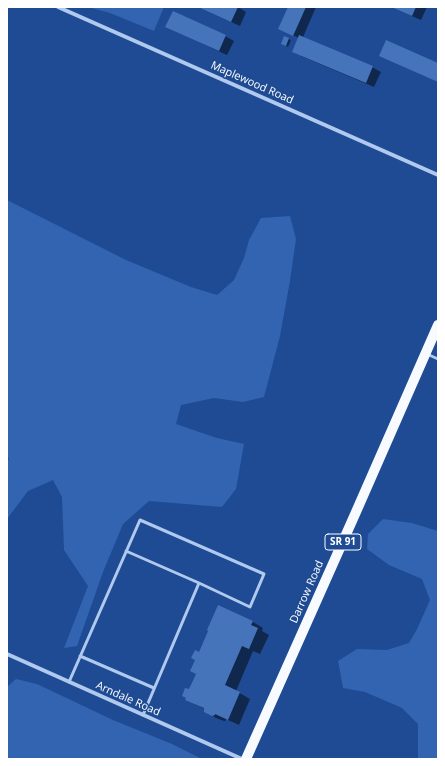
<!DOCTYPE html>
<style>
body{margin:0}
#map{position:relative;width:445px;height:766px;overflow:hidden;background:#1e4b93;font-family:"Open Sans",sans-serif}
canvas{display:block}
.frame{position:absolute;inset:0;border:8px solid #fff;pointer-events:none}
</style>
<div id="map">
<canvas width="445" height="766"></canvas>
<div class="frame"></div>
</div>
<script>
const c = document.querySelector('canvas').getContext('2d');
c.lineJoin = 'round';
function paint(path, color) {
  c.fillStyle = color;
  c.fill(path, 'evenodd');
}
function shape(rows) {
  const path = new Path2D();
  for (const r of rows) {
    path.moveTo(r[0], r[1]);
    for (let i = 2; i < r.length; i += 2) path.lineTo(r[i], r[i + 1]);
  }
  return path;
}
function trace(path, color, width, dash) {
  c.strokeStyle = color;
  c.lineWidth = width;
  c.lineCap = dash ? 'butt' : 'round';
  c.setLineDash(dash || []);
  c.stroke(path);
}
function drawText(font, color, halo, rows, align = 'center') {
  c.font = font + ' "Open Sans",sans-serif';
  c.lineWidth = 3;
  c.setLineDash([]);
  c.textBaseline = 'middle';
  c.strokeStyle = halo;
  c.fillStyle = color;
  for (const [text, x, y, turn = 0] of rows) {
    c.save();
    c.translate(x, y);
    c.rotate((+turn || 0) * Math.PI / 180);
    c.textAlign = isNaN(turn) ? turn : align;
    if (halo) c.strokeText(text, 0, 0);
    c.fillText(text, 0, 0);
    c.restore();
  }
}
paint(shape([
 [88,7,164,7,154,31,110,13],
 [7,200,126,260,191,287,217,295,234,280,244,258,249,240,261,218,290,216,296,239,290,281,280,336,264,397,243,402,214,398,181,405,176,424,217,438,244,444,236,489,222,507,149,501,123,524,103,572,77,646,64,648,88,586,64,550,62,497,53,480,28,491,7,519,7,462,9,459,7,454],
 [383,519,412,523,438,531,438,759,418,759,418,724,402,708,365,692,343,688,338,661,357,649,387,650,409,643,417,629,430,600,422,579,389,565,367,549,368,534],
 [16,679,37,684,113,720,172,744,202,759,7,759,7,687]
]), '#3264b1');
paint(shape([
 [198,7,238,7,246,12,240,26],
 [289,7,316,7,303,37,372,67,381,72,374,87,301,56,299,38,288,33],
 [391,7,427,7,421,20],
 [175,31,225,36,234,41,227,55],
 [288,39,291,40,288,47,285,45],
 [218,607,253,622,263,628,262,631,269,635,260,654,253,651,236,691,250,699,239,725,226,719,225,721,224,721,216,718,205,711,205,709,187,700,189,691,197,674,199,653]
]), '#0007');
paint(shape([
 [198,7,238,7,231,22],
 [288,7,306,7,293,36,278,29],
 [391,7,416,7,412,16],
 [173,11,226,35,219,51,165,27],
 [299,35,373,66,366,83,292,52],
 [284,36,289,38,286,46,281,44],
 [386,40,438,63,438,82,379,56],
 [218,605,253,621,251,625,258,628,249,649,242,646,225,685,240,692,228,720,215,714,215,715,212,716,204,712,204,708,185,700,186,698,182,696,185,688,189,689,196,674,190,671,195,660,191,658,195,650,199,652,208,631,207,630]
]), '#4674ba');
trace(shape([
 [427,354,438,359],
 [126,551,199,583],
 [80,656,154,688],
 [69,682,140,520,264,574,250,607,199,583,143,715]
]), '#b0c9ee', 3);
trace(shape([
 [58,7,438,175],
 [7,654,242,759]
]), '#b0c9ee', 4);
trace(shape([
 [246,759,356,512,438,325]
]), '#f7faff', 10);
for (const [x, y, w] of [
 [343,542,36]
]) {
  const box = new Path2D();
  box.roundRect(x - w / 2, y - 8, w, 16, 3);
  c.fillStyle = '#1e4b93';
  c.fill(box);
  trace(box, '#fff', 1);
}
drawText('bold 10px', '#fff', null, [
 ["SR 91",343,542]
]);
drawText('11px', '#fff', '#1e4b93', [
 ["Maplewood Road",252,83,24],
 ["Darrow Road",307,592,-66],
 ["Arndale Road",128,699,24]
]);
</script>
